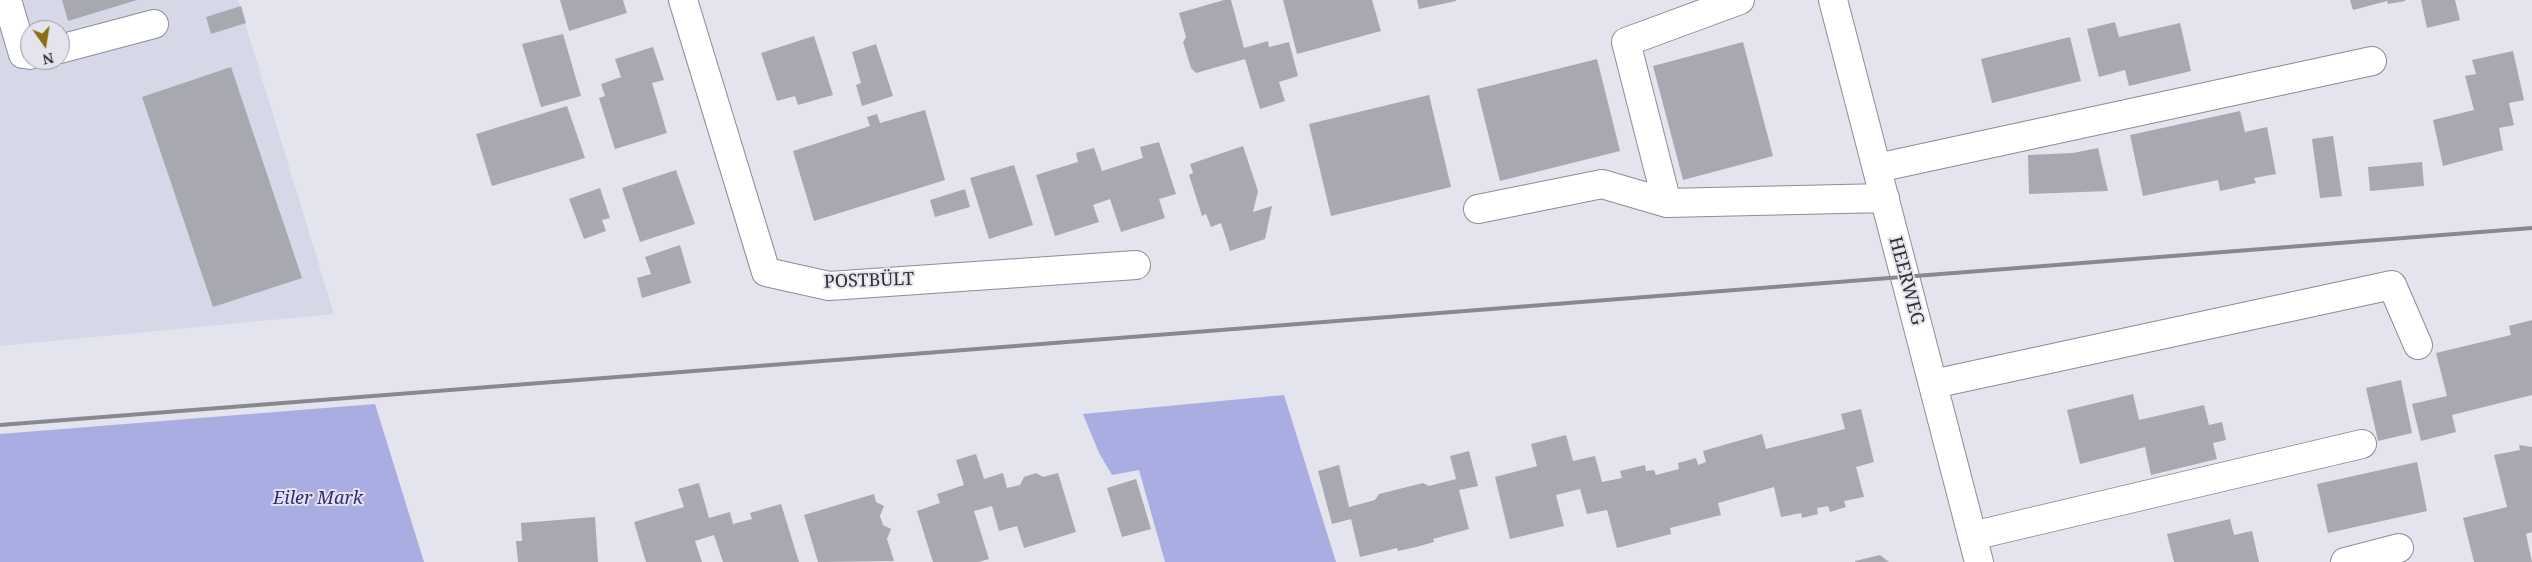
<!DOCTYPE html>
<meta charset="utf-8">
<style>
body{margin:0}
#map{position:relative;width:2532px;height:562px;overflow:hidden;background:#e3e4ed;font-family:"Noto Serif",serif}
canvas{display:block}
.north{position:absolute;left:20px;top:20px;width:50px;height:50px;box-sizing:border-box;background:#e3e4ed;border:1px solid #9b9ca3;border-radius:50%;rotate:167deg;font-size:14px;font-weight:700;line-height:20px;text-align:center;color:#303033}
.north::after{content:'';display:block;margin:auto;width:18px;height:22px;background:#8d6d10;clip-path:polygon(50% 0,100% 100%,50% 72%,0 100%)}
</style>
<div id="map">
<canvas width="2532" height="562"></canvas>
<div class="north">N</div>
</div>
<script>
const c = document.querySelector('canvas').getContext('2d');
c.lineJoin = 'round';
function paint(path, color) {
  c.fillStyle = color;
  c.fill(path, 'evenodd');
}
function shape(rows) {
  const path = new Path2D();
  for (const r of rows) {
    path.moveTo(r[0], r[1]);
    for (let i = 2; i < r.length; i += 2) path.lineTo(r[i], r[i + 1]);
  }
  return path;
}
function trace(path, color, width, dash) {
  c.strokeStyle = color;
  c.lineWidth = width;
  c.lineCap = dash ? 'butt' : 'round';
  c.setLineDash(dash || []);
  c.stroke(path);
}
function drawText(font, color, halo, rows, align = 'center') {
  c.font = font + ' "Noto Serif",serif';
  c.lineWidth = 4;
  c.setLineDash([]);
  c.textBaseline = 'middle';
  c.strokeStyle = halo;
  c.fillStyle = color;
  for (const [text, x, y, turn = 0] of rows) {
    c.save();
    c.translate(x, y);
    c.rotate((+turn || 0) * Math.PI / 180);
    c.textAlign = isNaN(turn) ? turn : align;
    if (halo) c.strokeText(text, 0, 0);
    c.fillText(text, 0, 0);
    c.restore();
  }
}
paint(shape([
 [0,0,238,0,334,314,0,346],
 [30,30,60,30,60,60,30,60]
]), '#d6d8e8');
paint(shape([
 [1284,395,1336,562,1165,562,1139,470,1112,475,1099,453,1083,414],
 [375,404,424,562,0,562,0,434]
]), '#aaade2');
paint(shape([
 [62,0,137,0,68,21],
 [560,0,623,0,627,13,569,31],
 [1224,0,1231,0,1244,48,1268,41,1269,47,1289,42,1298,76,1279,82,1285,101,1260,109,1245,59,1196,73,1191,68,1183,42,1186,37,1179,13],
 [1283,0,1372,0,1381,31,1297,54],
 [1417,0,1456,0,1456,1,1419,9],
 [2350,0,2405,0,2405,1,2388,4,2387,1,2353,10],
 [2421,0,2455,0,2460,20,2427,28],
 [241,6,246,23,211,34,206,17],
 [2115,22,2119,37,2180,23,2191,71,2129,86,2125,70,2099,77,2087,29],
 [563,34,581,96,541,107,522,44],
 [814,36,833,95,798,105,795,96,777,101,761,53],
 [2070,37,2081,81,1992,103,1981,59],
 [1743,42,1773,156,1683,180,1653,66],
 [876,44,893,96,862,106,856,85,861,83,852,52],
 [653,47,664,80,652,83,667,133,615,149,599,98,605,96,601,84,621,77,615,59],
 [2513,51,2524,100,2509,103,2514,125,2499,128,2503,150,2443,166,2433,120,2474,110,2465,76,2476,74,2472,60],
 [1597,59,1620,151,1500,181,1477,89],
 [231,67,302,278,213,307,142,97],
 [1429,95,1451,187,1331,216,1309,124],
 [567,106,585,158,492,186,476,134],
 [925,110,945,180,814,221,793,151,870,126,867,117,877,114,880,123],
 [2240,111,2245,132,2267,127,2276,174,2254,178,2256,183,2220,191,2218,180,2143,196,2130,135],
 [2333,136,2342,196,2320,198,2312,139],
 [1159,142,1176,194,1159,199,1165,218,1121,232,1110,199,1093,205,1099,222,1055,236,1036,175,1078,162,1076,153,1094,148,1102,171,1143,158,1140,147],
 [1243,146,1258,191,1253,212,1272,206,1265,239,1230,251,1221,223,1211,227,1206,214,1202,216,1189,175,1193,173,1190,164],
 [2098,148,2108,191,2029,194,2028,155,2073,153],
 [2422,162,2424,186,2370,191,2368,167],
 [1014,165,1033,225,989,239,970,178],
 [676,170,695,224,640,242,622,188],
 [600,188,610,218,602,220,606,231,584,239,569,199],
 [965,189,970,207,935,217,930,200],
 [680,245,691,283,642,298,637,278,651,274,645,257],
 [2532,320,2532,395,2452,415,2456,432,2421,441,2412,404,2447,396,2436,353,2511,335,2509,326],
 [2401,380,2412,433,2378,441,2366,388],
 [2133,394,2139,420,2204,405,2209,425,2222,422,2226,440,2213,443,2217,459,2151,475,2145,447,2080,464,2067,410],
 [1861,409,1874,462,1856,467,1864,497,1844,501,1846,507,1830,512,1828,506,1817,508,1818,514,1802,518,1801,513,1781,517,1774,487,1718,503,1721,515,1670,528,1671,534,1617,548,1607,510,1587,514,1580,489,1556,495,1564,526,1510,539,1495,477,1537,466,1531,444,1566,435,1573,461,1595,456,1602,482,1622,478,1620,471,1645,465,1646,471,1654,470,1656,475,1679,469,1678,463,1696,458,1698,465,1706,462,1703,451,1762,434,1766,449,1845,429,1841,414],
 [2519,445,2532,447,2532,532,2526,534,2532,562,2474,562,2463,518,2507,507,2494,455,2520,450],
 [1469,451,1478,486,1459,490,1469,529,1433,539,1434,542,1416,547,1398,551,1397,548,1360,557,1351,519,1332,524,1318,471,1339,465,1349,507,1375,500,1379,494,1423,483,1429,486,1456,479,1450,456],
 [976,454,984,479,1003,473,1007,488,1020,485,1024,477,1036,473,1043,477,1058,473,1076,532,1024,548,1017,526,999,531,992,506,974,511,989,559,978,562,933,562,917,511,940,503,937,494,964,485,956,460],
 [2417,462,2427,511,2328,533,2317,484],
 [1136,479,1151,529,1122,537,1107,488],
 [699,483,709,518,730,512,733,524,752,519,750,513,781,504,799,562,723,562,714,535,695,541,702,562,646,562,634,522,684,507,678,489],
 [874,494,876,502,884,506,880,516,883,525,891,529,887,539,894,561,818,562,804,515],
 [595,517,598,562,518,562,516,541,522,541,521,523],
 [2230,519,2234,535,2252,531,2259,562,2174,562,2167,534],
 [1880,555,1889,562,1855,562,1855,561]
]), '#a8a8b1');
const minor = shape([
 [7,0,23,54,30,55],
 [683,0,766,272,829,286,1136,265],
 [1740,0,1626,42,1667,203,1885,198],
 [1833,0,1979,562],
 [60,49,154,24],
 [1877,168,2372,61],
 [1478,209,1602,184,1667,203],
 [1933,384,2392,285,2418,345],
 [1972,536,2362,444],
 [2345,562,2399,548]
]);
trace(minor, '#8c8d95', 30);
trace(minor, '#fff', 28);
trace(shape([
 [0,425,2532,228]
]), '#88888e', 4);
drawText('18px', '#303033', '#e3e4ed', [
 ["POSTBÜLT",869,281,-2],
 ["HEERWEG",1906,281,75]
]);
drawText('italic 18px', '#32287f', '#e3e4ed', [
 ["Eiler Mark",318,499]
]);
</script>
